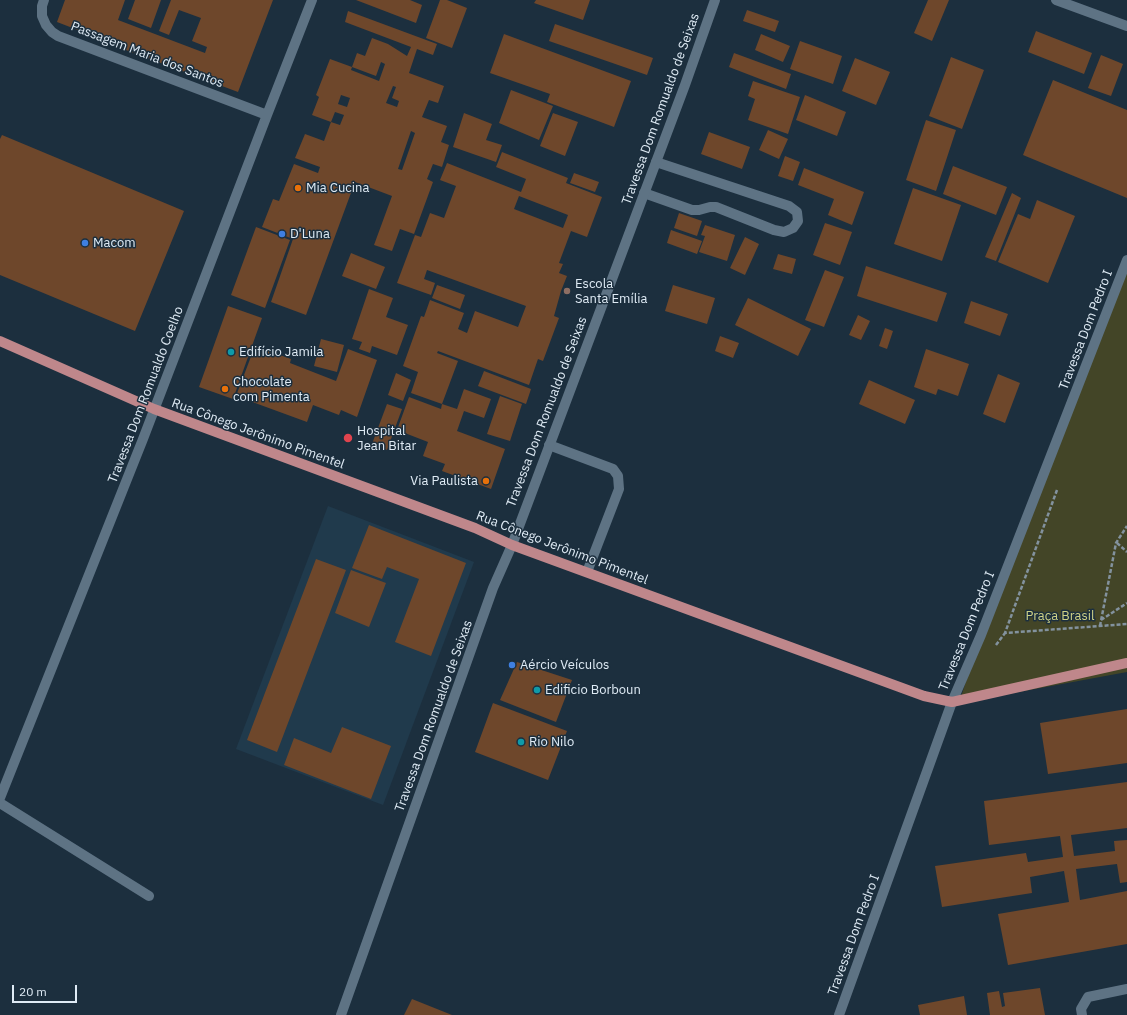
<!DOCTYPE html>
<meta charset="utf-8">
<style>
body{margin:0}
#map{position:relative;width:1127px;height:1015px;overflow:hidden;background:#1c2f3e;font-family:"IBM Plex Sans",sans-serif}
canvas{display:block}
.scale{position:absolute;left:12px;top:985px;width:65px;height:18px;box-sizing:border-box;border:2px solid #dfebf5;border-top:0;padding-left:5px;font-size:12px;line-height:14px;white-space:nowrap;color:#dfebf5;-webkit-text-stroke:3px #1c2f3e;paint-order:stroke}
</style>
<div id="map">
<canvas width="1127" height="1015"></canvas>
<div class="scale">20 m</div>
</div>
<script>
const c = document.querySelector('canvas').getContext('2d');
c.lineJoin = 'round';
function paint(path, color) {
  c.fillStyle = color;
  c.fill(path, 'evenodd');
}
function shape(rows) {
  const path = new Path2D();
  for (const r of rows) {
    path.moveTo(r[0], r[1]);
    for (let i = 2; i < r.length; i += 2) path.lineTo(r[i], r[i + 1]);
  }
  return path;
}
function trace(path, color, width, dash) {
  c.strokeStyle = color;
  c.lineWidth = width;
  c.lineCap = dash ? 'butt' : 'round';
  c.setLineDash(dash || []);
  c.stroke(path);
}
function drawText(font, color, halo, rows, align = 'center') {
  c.font = font + ' "IBM Plex Sans",sans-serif';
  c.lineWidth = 3;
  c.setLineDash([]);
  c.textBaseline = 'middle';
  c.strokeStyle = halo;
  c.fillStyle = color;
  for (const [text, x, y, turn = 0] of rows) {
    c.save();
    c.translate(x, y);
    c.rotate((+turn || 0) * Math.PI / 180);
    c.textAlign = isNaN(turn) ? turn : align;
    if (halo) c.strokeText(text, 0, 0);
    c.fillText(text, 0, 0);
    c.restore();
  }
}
paint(shape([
 [328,506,474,562,383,805,236,749]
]), '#203a4c');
paint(shape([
 [1127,260,1127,672,959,703,981,635]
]), '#434527');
paint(shape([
 [65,0,125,0,118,20,205,53,207,47,192,41,201,18,179,10,169,35,159,31,171,0,273,0,238,92,118,47,120,43,110,39,109,42,57,22],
 [135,0,161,0,151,28,128,19],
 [356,0,410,0,422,5,416,23],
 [440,0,447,0,467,8,452,48,426,38],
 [536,0,590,0,583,20,534,3],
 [928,0,949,0,932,41,914,33],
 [747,10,779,21,775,32,743,21],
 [348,11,437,44,433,55,417,49,409,73,444,86,438,103,429,100,422,117,447,126,441,142,449,145,442,167,433,164,427,179,433,182,414,234,400,229,392,251,374,245,392,196,355,182,306,315,271,302,293,239,262,227,273,199,279,201,294,164,318,173,320,167,295,158,305,134,324,141,331,122,340,125,344,115,335,112,331,122,312,115,319,97,316,95,330,59,352,67,351,70,379,81,385,64,381,62,376,76,352,67,357,53,365,56,372,38,388,44,407,56,411,47,345,22],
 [393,86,396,87,392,98,399,101,397,107,386,103],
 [341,95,350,98,347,107,338,104],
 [411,131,415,133,402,170,398,169],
 [555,24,653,58,647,75,549,41],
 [1036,31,1092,53,1084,74,1028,52],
 [504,34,631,81,614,127,547,102,550,94,490,73],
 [761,34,790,46,783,62,755,50],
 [800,41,842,56,833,84,790,69],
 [734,53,791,74,786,89,729,67],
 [1101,55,1123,64,1111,96,1088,88],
 [951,57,984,70,962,129,929,116],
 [855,58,890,72,876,105,842,91],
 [1053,80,1127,110,1127,198,1023,155],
 [753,81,800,97,788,134,748,120,755,99,748,96],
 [511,90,553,106,539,140,499,123],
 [805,95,846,112,837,136,796,120],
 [464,113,492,124,486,140,502,145,496,162,453,147],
 [553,113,578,122,565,156,540,146],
 [926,120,956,130,936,191,906,180],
 [768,130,788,139,779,159,759,150],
 [709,132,750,147,742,169,701,154],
 [2,135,184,211,135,331,0,275,0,139],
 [502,152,568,178,566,183,602,197,587,237,571,231,559,263,563,264,559,273,567,276,561,291,554,316,559,318,543,361,538,359,529,385,438,351,437,353,458,361,442,404,457,409,464,389,491,399,484,418,464,411,457,431,505,449,491,489,442,471,445,464,423,456,428,442,397,430,409,397,441,409,442,404,411,393,418,372,403,366,421,316,424,317,430,300,464,313,458,329,467,333,475,311,518,327,526,306,427,270,424,279,435,283,431,295,397,283,415,235,421,237,430,213,444,218,456,186,440,180,447,163,521,192,526,179,496,167],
 [519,196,568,215,563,228,514,209],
 [785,156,800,162,793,181,778,176],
 [953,166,1007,187,996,215,943,194],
 [804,168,864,192,852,225,828,215,834,199,798,185],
 [574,173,599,182,595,192,570,183],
 [913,188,961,205,942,261,894,244],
 [1012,193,1021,198,996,261,985,257],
 [1037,200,1075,216,1048,283,998,262,1018,214,1030,219],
 [679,213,702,221,697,236,674,228],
 [825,223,852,232,840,265,813,255],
 [705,225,735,235,727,261,699,252,705,236,701,235],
 [256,227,290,240,265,308,231,295],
 [671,230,702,241,697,254,667,243],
 [745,237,759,244,745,275,730,268],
 [351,253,385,267,376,289,342,276],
 [778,254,796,259,792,274,773,269],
 [866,266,947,293,937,322,857,296],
 [825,270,844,277,824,327,805,320],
 [437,285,465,295,460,309,432,298],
 [673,285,715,298,707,324,665,311],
 [369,289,393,298,386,317,408,325,397,355,372,346,370,353,359,349,362,342,352,339],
 [748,298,811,329,798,356,735,325],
 [971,301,1008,314,1000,336,964,323],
 [228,306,262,318,233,399,199,387],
 [858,315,870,321,861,340,849,335],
 [885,328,893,331,887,349,879,346],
 [720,336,739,343,733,358,715,351],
 [321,339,344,345,337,372,314,366],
 [255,346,291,359,290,363,336,381,348,349,377,360,357,417,341,410,339,415,313,405,307,422,236,396],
 [926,349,969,364,958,396,938,389,936,395,914,387],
 [484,371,531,389,526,404,478,386],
 [396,373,411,380,403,401,388,395],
 [998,374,1020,383,1005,423,983,414],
 [869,380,915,400,905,424,859,404],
 [500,396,522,404,510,441,487,434],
 [387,404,402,409,387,450,372,444],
 [369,525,466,563,431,656,395,642,419,579,387,567,382,579,352,568],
 [316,559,346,570,277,752,247,740],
 [351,570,386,583,369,627,335,613],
 [517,662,572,680,556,722,500,700],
 [493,703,567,731,548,780,475,752],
 [1127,709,1127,763,1048,774,1040,723],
 [342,727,391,746,371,799,284,765,294,738,331,753],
 [1127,782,1127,828,1071,835,1074,856,1115,851,1114,841,1127,840,1127,882,1120,883,1117,864,1076,869,1080,900,1127,891,1127,944,1008,965,998,914,1069,902,1064,871,1030,877,1032,893,942,907,935,866,1026,853,1028,862,1063,857,1060,836,989,845,984,801],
 [1040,988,1045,1015,990,1015,987,993,999,991,1002,1007,1005,1006,1003,993],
 [964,996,967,1015,920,1015,918,1005],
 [412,999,452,1015,404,1015]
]), '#6e472b');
trace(shape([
 [1057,490,1005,633,1127,624],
 [1117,543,1127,552],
 [1101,620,1127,603],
 [1100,626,1116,543,1127,526],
 [996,645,1005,633]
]), '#83929e', 2.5, [4, 2]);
trace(shape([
 [644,193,692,210,699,210,710,207,716,207,774,230,784,232,793,228,798,221,797,212,789,206,656,162],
 [549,445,613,469,618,476,619,489,587,572],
 [1082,1015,1081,1009,1088,997,1127,989]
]), '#5e7384', 10);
trace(shape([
 [44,0,42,6,42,16,46,25,52,32,58,36,267,115],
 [0,798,143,439,267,115,312,0],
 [0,803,149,896]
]), '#5e7384', 10);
trace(shape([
 [341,1015,493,588,512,545,685,85,715,0],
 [839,1015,952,702,981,635,1127,260]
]), '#5e7384', 10);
trace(shape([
 [1056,0,1127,26]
]), '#5e7384', 10);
trace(shape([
 [0,341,154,409,475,528,512,545,924,696,952,702,1127,663]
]), '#bf878b', 10);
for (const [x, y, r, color] of [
 [298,188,4,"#e8710a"],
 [282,234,4,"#3f7fe0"],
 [85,243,4,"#3f7fe0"],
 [567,291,4,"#8d6e63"],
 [231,352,4,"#0f9aa8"],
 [225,389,4,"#e8710a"],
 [348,438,5,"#e0444e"],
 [486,481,4,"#e8710a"],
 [512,665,4,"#3f7fe0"],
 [537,690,4,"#0f9aa8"],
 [521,742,4,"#0f9aa8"]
]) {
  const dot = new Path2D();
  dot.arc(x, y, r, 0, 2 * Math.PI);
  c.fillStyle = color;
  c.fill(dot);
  trace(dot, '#1c2f3e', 1.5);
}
drawText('13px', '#dfebf5', '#1c2f3e', [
 ["Passagem Maria dos Santos",147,55,21],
 ["Travessa Dom Romualdo de Seixas",661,109,-70],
 ["Travessa Dom Pedro I",1086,330,-69],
 ["Travessa Dom Romualdo Coelho",146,395,-69],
 ["Travessa Dom Romualdo de Seixas",547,412,-69],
 ["Rua Cônego Jerônimo Pimentel",258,434,20],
 ["Rua Cônego Jerônimo Pimentel",562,548,21],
 ["Travessa Dom Pedro I",967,631,-68],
 ["Travessa Dom Romualdo de Seixas",434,716,-70],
 ["Travessa Dom Pedro I",854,935,-70]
]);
drawText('13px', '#dfebf5', '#1c2f3e', [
 ["Mia Cucina",306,188],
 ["D'Luna",290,234],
 ["Macom",93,243],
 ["Escola",575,284],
 ["Santa Emília",575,299],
 ["Edifício Jamila",239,352],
 ["Chocolate",233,382],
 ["com Pimenta",233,397],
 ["Hospital",357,431],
 ["Jean Bitar",357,446],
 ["Via Paulista",478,481,"right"],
 ["Aércio Veículos",520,665],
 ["Edificio Borboun",545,690],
 ["Rio Nilo",529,742]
], 'left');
drawText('13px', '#cfd286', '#1c2f3e', [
 ["Praça Brasil",1060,616]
]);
</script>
